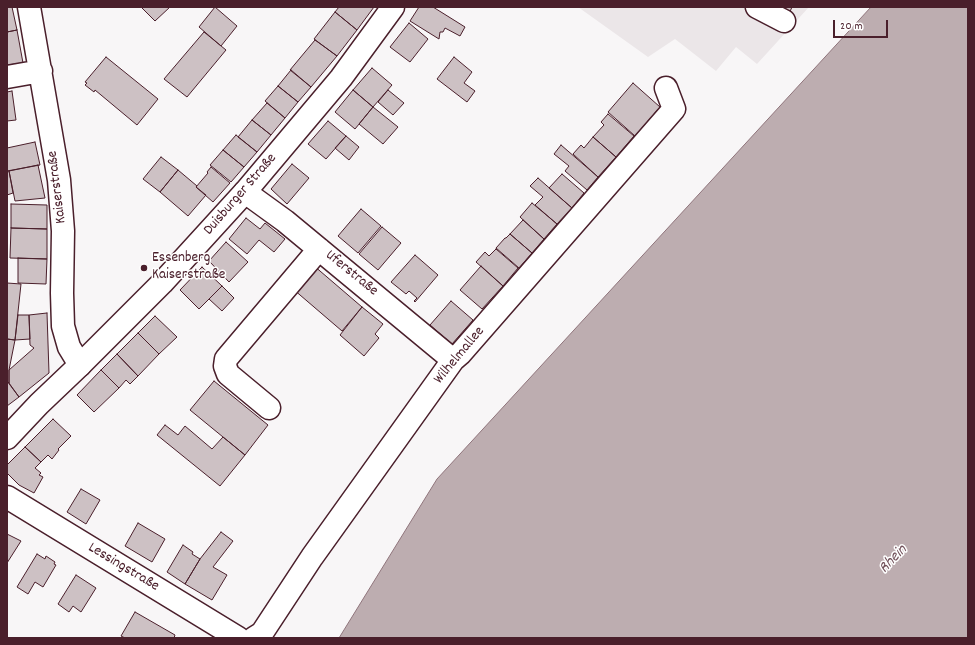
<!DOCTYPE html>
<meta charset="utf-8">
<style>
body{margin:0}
#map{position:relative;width:975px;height:645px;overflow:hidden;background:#f8f6f7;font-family:Dekko,sans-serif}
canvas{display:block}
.frame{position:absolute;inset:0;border:8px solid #4a1f2b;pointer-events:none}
.scale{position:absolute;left:833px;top:20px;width:55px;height:18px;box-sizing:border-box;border:2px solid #4a1f2b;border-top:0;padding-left:5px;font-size:12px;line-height:14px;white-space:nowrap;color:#4a1f2b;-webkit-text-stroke:3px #fff;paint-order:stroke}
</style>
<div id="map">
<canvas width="975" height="645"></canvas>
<div class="frame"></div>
<div class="scale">20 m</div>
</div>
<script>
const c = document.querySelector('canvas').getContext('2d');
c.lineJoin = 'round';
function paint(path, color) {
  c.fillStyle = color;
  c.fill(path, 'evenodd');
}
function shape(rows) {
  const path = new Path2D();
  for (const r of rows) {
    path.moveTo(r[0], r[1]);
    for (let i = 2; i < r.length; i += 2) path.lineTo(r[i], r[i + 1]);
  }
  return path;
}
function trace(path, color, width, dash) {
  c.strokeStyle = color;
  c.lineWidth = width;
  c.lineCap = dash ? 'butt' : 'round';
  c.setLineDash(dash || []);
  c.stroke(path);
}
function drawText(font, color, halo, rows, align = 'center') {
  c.font = font + ' Dekko,sans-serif';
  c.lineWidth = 3;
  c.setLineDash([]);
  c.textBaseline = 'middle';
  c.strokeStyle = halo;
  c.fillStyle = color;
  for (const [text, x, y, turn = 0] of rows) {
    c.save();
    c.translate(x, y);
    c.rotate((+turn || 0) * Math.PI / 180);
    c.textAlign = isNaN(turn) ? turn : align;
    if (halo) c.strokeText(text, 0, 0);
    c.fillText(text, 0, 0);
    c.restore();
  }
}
paint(shape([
 [578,7,809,7,757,64,736,47,716,71,675,39,648,57]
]), '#ebe6e8');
const water = shape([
 [871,7,968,7,968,638,339,638,437,479,871,7]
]);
paint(water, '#bdadb0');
trace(water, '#8f747b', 1);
const building = shape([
 [7,7,12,7,17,30,7,32,7,7],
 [141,7,170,7,155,21,141,7],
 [215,7,237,26,221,46,199,27,215,7],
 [339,7,374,7,357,30,335,12,339,7],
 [419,7,433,7,465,27,460,36,445,28,443,32,440,32,439,39,410,21,419,7],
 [770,7,792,7,788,16,770,7],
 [335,12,357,30,337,56,314,39,335,12],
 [409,23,428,39,410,62,390,47,409,23],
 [17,30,23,63,7,65,7,32,17,30],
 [204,32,226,50,187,97,164,79,204,32],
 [315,40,337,56,311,87,290,70,315,40],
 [106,57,158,99,137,125,95,90,94,92,85,85,87,83,85,82,106,57],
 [454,57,472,72,464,83,475,91,467,102,437,79,454,57],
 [372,68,392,85,373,107,353,90,372,68],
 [291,70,311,87,298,102,278,86,291,70],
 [633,83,660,107,635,136,608,112,633,83],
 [278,86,298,102,285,118,265,101,278,86],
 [353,90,373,107,355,129,335,112,353,90],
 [388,90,404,103,393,115,378,102,388,90],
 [12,91,16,120,7,121,7,92,12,91],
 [267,103,285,118,271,135,252,120,267,103],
 [373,107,398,127,383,144,359,124,373,107],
 [608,114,634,136,616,157,593,137,604,125,601,122,608,114],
 [252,120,271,135,257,152,238,137,252,120],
 [328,121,346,136,326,159,308,144,328,121],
 [236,135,257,152,244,167,223,150,236,135],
 [346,136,359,147,349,160,335,148,346,136],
 [593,137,616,157,598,177,573,154,581,145,584,148,593,137],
 [35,142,40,165,7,171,7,148,35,142],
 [561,145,598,177,587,190,565,171,569,166,554,154,561,145],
 [223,150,244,167,231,182,210,165,223,150],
 [161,157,178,170,160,192,143,179,161,157],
 [292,164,309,178,287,204,271,189,292,164],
 [38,165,45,198,15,201,9,171,38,165],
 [211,167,230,183,213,202,196,187,208,173,207,172,211,167],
 [178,170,197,186,196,187,206,195,188,216,160,192,178,170],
 [7,171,9,171,13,193,7,195,7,171],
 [562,174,584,193,572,208,549,188,562,174],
 [538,178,572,208,557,224,535,205,543,197,530,186,538,178],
 [532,203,557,224,544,239,520,217,532,203],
 [11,204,47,205,47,229,11,228,11,204],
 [361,209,381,226,358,253,338,236,361,209],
 [246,218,260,229,265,223,285,239,274,252,259,240,247,254,229,239,246,218],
 [523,220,544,239,532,253,510,234,523,220],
 [382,227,401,243,378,270,359,254,382,227],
 [11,228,47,229,47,259,10,258,11,228],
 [510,234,532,253,519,268,496,248,505,238,506,238,510,234],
 [226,242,248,262,229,282,209,261,226,242],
 [496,249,518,268,503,286,476,262,485,252,489,256,496,249],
 [415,255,438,275,415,302,414,301,417,298,409,291,406,294,391,282,415,255],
 [18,258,47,259,46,284,18,283,18,258],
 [313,265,362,307,342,331,293,289,313,265],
 [481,266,503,286,482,309,460,290,481,266],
 [202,267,222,286,199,309,180,290,202,267],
 [7,283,21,284,15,340,7,339,7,283],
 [222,286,234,298,222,311,209,299,222,286],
 [451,301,473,320,452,344,430,325,451,301],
 [362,307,383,324,375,334,379,338,364,356,340,335,362,307],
 [47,313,49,373,19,397,9,383,9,370,34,348,30,345,29,315,47,313],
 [18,315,29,315,30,339,15,340,18,315],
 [155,316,177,337,159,354,138,333,155,316],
 [138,333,159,354,138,376,117,354,138,333],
 [7,339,15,340,9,370,9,383,7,381,7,339],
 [117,354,138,376,130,384,126,380,119,388,101,370,117,354],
 [101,370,119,388,94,412,77,395,101,370],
 [7,381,19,397,7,406,7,381],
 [214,381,268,425,245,455,190,410,214,381],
 [53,419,71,436,58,449,59,450,52,459,48,455,41,462,25,447,53,419],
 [165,425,178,435,185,426,212,449,223,437,245,455,220,486,157,435,165,425],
 [25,447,41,462,35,468,41,473,39,475,43,477,34,493,19,485,7,473,7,465,25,447],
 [81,489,100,500,86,524,67,512,81,489],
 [138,523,165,539,152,562,125,546,138,523],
 [221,532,233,541,213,567,227,575,212,600,185,584,200,559,221,532],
 [7,534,21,541,7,563,7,534],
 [183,545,193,552,192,554,200,559,185,584,167,572,183,545],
 [37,554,45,559,46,556,55,562,54,564,56,565,43,587,35,582,28,594,17,587,37,554],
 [76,575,96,588,81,612,73,606,69,612,58,604,76,575],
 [135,612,175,635,174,638,125,638,121,636,135,612]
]);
paint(building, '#cdc1c4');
trace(building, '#4a1f2b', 1);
const minor = shape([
 [29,7,59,180,63,231,62,293,63,326,69,347,80,365],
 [757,7,784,21],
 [7,77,41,71],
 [245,192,285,221,453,360],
 [269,408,228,374,225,366,226,359,319,249],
 [7,497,238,638],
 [254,638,262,633,312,557,453,360,460,354,674,109,666,88]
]);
const major = shape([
 [7,438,39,404,80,365,162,283,245,192,341,78,393,7]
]);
trace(minor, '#4a1f2b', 25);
trace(major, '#4a1f2b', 25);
trace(minor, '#fff', 22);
trace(major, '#fff', 22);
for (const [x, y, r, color] of [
 [144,268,4,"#4a1f2b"]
]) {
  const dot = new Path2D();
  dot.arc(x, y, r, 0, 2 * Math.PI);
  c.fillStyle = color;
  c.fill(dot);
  trace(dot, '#fff', 1.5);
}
drawText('15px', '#4a1f2b', '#fff', [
 ["Kaiserstraße",58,187,-97],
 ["Duisburger Straße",241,195,-49],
 ["Uferstraße",351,274,39],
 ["Wilhelmallee",460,356,-50],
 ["Lessingstraße",123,568,31]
]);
drawText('15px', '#4a1f2b', '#fff', [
 ["Essenberg",152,259],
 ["Kaiserstraße",152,276]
], 'left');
drawText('italic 16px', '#72515a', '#fff', [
 ["Rhein",894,560,-46]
]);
</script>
